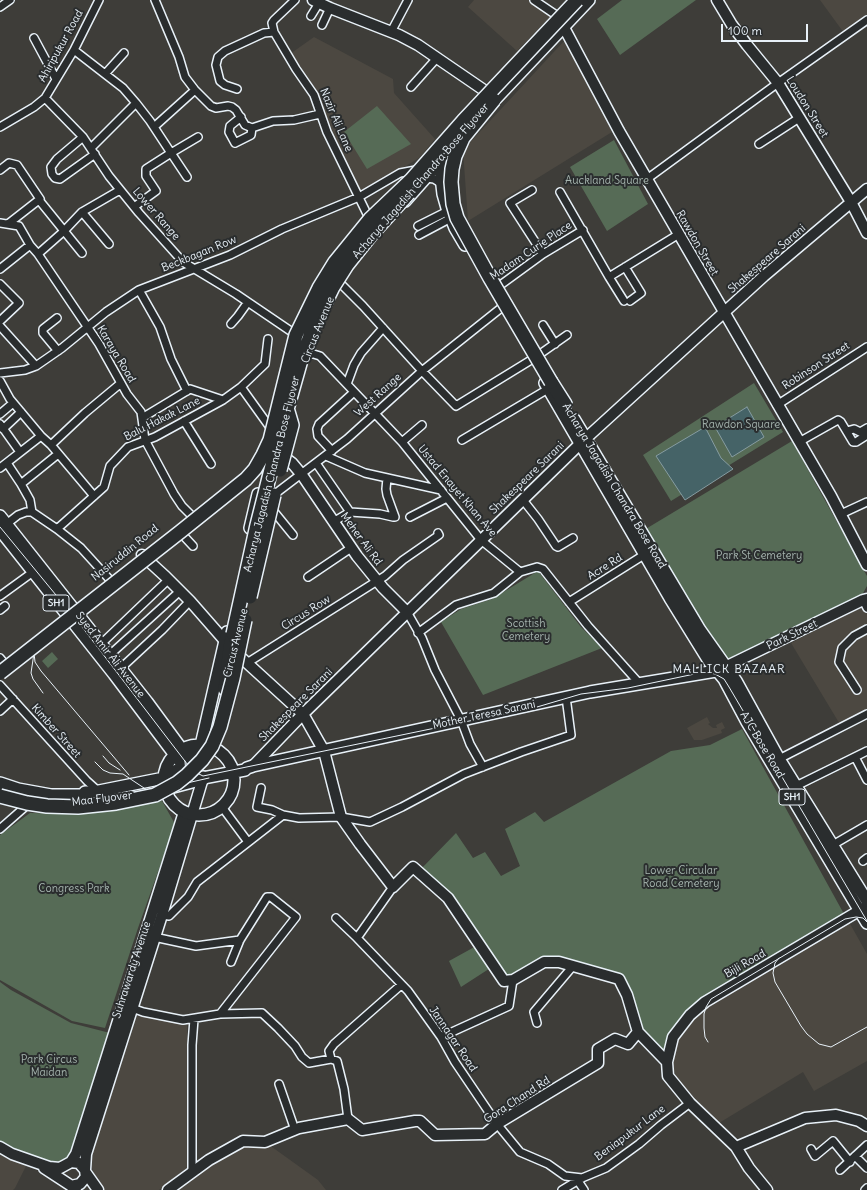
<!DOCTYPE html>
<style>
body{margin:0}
#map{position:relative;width:867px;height:1190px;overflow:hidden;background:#3e3d39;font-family:Delius,sans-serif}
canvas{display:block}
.scale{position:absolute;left:721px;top:24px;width:87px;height:18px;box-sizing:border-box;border:2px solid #e8f1f8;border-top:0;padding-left:5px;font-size:12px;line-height:14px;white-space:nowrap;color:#e8f1f8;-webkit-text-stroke:3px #2a2d2e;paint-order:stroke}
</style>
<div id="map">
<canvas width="867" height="1190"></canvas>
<div class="scale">100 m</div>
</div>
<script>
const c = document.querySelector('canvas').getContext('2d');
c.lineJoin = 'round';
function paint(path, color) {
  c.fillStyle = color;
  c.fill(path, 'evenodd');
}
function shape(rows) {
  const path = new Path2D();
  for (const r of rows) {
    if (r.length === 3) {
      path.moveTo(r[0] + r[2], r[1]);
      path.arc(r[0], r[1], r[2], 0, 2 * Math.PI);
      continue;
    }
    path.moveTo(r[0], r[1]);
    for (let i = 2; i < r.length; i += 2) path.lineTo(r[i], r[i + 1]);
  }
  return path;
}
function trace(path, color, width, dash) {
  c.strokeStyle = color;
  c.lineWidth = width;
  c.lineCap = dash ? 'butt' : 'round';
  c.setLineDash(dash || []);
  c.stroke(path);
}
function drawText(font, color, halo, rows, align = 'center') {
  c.font = font + ' Delius,sans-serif';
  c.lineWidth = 4;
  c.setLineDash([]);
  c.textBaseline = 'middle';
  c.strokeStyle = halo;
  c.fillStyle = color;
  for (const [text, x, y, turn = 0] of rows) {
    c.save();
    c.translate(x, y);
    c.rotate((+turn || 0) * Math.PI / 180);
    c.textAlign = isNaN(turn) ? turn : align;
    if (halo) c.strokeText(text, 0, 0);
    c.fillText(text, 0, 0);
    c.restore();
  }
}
paint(shape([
 [474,0,530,0,550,17,517,51,468,7],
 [820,0,867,0,867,17,844,33],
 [314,37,393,79,394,93,435,139,419,158,361,193,330,132,319,99,290,54],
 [565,40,612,132,468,221,463,150],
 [864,605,867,611,867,711,841,726,791,643],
 [707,717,710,723,708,724,713,728,717,728,716,725,722,722,725,728,721,730,722,733,702,740,694,740,687,728],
 [849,922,867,954,867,1061,814,1091,803,1072,719,1123,695,1103,677,1079,672,1064,677,1040,690,1022,716,1000],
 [137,1016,187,1025,188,1167,159,1190,101,1190,95,1181,90,1159],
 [243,1141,265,1142,318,1180,326,1190,168,1190],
 [0,1155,26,1166,15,1188,13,1190,0,1190]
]), '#4c4841');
paint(shape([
 [622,0,696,0,620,55,597,19],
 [377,106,411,144,367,169,344,132],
 [614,140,648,204,607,231,570,167],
 [754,383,783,432,671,501,643,455],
 [792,441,867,576,867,586,862,595,813,620,715,665,639,533],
 [538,571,581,627,602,648,483,695,441,622,461,609,492,599],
 [52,652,58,659,48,668,42,661],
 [742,729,844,914,696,1002,670,1031,664,1053,642,1032,632,991,621,980,557,963,505,980,495,965,461,987,449,961,478,945,421,869,456,833,473,858,485,852,501,876,520,866,505,829,535,812,544,822,671,751,710,745],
 [162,801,175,824,138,928,105,1028,72,1021,0,980,0,835,30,813,83,814],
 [0,982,11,990,71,1023,110,1033,81,1126,69,1169,11,1151,0,1144]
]), '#566b56');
const water = shape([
 [747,407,764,437,732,457,715,427,747,407],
 [705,427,721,458,733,469,685,500,656,456,705,427]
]);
paint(water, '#456367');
trace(water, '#869ca1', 1);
const street = shape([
 [155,0,179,57,185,77,195,90,211,106,216,108,228,106,232,107,236,110,245,125,252,128,273,121,294,120,320,114],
 [295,0,274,20,272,23,274,32,296,69,314,95,327,132,368,216],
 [534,0,556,15],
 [0,7,10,0],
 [311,16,319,3],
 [322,25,330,8],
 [391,32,408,0],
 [34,38,56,79],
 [74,50,123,88,136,103,150,121,171,153,146,169,146,176,156,191,134,207],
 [105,74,124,53],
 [411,87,437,58],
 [237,89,225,85,220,81,216,65,218,57,225,51,264,33,274,32],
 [45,98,83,137,109,176,139,213,183,262,236,294,292,332],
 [241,117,230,126,229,132,235,143,251,135,252,128],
 [0,127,34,107,45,98,74,50,99,0],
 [154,127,195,90],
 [83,137,57,159,51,167,52,174,55,178,60,179,95,154],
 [759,144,799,118],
 [91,148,136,103],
 [0,170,9,163,17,165,40,199,8,224],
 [187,177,171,153,198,137],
 [647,179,778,83,867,20],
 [532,190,510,203,543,254],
 [560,192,609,277,679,234],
 [39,200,82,253],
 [82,212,120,190],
 [0,223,19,226,30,245,38,254,99,344,127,394,141,412,145,440,174,494,182,506,191,515],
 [418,226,448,211],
 [419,235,451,218],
 [38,254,64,231,82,212,109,244],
 [625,267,641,293,630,301],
 [0,269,30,245],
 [609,277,624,301],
 [339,282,363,306,422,371,456,406,531,360],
 [0,284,19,303,0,321],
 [495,289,543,254,583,230],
 [139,290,160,327,171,359,187,391],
 [57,318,43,329,43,333,58,351],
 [231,324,238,316,248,302],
 [543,325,555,344],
 [0,326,36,366],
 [307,352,320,356,402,442,481,540,520,572,537,567,543,569,588,626,639,683],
 [540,354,567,335],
 [0,373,25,370,36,366,62,348,106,312,139,290,230,255,282,229,359,197,400,173,416,170,427,178,434,179,442,184],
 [0,381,10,399,41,436],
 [347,384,354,365,361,353,383,328],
 [241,387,265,364,268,339],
 [777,405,867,347],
 [0,414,13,403],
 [142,418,190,389,223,400],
 [184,421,211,464],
 [0,424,20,452],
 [3,429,21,412],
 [847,431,854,429,860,432,867,428],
 [462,440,548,389],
 [402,442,422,425],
 [799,442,838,420,841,422,853,442,856,442,867,435],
 [51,445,85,413,121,383],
 [332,451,318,436,317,429,319,424,354,392],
 [326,456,365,473,441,490],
 [7,463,21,484,30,500,32,512],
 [316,463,350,512],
 [0,468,41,436,51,445,94,496],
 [21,484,58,454],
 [271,497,347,439,422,371,501,308],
 [523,500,538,519,556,546,558,547,573,538],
 [271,508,293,535],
 [841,514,867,502],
 [410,517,447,498],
 [333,522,350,512,380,514,393,517,395,517,387,495,386,489,387,478],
 [4,526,18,515,26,512,32,512,57,529,81,548,111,581],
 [57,529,104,487,110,466,128,447,155,437,223,400,241,387,269,426],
 [180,532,193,546],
 [308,577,351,548],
 [0,596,33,572],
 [863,600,867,608],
 [569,602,647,553],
 [0,610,5,606],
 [407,612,422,638,435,670,461,720,470,744,483,767],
 [418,633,456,605,494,593,520,572],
 [101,644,168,580],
 [114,651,180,591],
 [0,658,5,664],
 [247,663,385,576,403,560,439,535,438,533],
 [121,668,162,630,190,601],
 [0,685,87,781,98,791],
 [857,690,839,662,842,648,854,636,867,629],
 [0,711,13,699],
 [855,757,867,780],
 [779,759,867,714],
 [794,787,867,751],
 [261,788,257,807,272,810,283,815,299,818,341,817,370,822,402,807,464,774,521,752,571,735,566,697],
 [222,807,248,842],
 [0,829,26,806],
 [831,846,867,825],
 [863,861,867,858],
 [393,887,357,938,408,991,441,1037,455,1062,497,1124,520,1152,548,1164,565,1176,582,1178],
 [162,915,169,916,188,897,197,882,283,815],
 [336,918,357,938],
 [154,937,196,946,240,940],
 [132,1008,143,1012,183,1020,220,1014,296,917,271,897,267,897,240,940,231,962],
 [220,1014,262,1013,278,1028,295,1046,302,1057,309,1063,331,1059,337,1061,344,1089,348,1119],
 [537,1023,534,1012,573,966],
 [441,1037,509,1006,513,980],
 [331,1059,329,1051,334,1044,401,985],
 [279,1084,295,1130],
 [811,1149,815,1156,833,1141,850,1162],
 [855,1156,867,1168],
 [840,1170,867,1145],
 [192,1171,192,1045,194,1019],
 [578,1181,584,1190],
 [562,1190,582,1178,606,1168,639,1144,661,1125,690,1103],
 [865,1190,867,1188]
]);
const secondary = shape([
 [313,0,330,8,399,35,418,45,494,97],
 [717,0,732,25,747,45,778,83,851,202,867,233],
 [560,20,619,131,831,496,867,565],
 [279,455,280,454,292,463,302,475,357,556,383,588,407,612],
 [142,555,166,577,190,601,225,641],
 [235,652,303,714,324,751,341,817,360,844,393,887,413,867,448,898,504,981,513,980,544,962,559,962,619,979,627,995,638,1032,667,1062],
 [725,667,863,600,867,599],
 [253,766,303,714,583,441,764,276,867,189],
 [0,1147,12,1154,49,1167,60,1168,71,1162,79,1163,85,1170,86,1177,80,1184,71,1186],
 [736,1147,805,1118,836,1115,859,1121,867,1126],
 [71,1162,76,1154,184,812],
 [44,1168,76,1189],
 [85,1170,86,1154,162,915,203,778],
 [86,1173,98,1190],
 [168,1190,209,1160,243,1141,265,1142,299,1128,348,1119,362,1130,415,1121,420,1121,435,1135,485,1134,497,1124,598,1063,598,1049,615,1039,628,1044,638,1032],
 [767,1190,749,1168,736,1147,690,1103,668,1076,667,1062,673,1037,690,1015,705,1002,867,906]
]);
const primary = shape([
 [488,107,589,0],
 [441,160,442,161,440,168,443,194,447,208,455,228,465,245],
 [405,201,460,139],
 [545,383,670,598,709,661,724,679,747,722,867,923],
 [574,419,700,630,736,681,779,759,867,901],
 [0,516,147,702,194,766],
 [250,528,258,494],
 [0,530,114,674,187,771,192,776,197,777,203,778,245,770,247,768,253,766,590,692,716,671,721,669],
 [199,780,35],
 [85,792,94,792,164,778,190,762,201,745,227,632]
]);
const highway = shape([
 [551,382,565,404],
 [225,689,230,647,233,634],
 [0,784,18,790,51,796,84,796,94,792],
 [173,786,203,778]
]);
trace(street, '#e8f1f8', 10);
trace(secondary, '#e8f1f8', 13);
trace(primary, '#e8f1f8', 14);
trace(highway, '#e8f1f8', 16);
trace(street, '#2a2d2e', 7);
trace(secondary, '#2a2d2e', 10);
trace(primary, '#2a2d2e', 11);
trace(highway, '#2a2d2e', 13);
trace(shape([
 [0,527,79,623,191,769,195,772,203,776,537,707,581,694,628,688,704,672,715,674,724,679,729,687,867,921],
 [34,653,35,662,41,671,129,775],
 [43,693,33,679,31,673,34,653,33,642,35,645,37,638,37,641,53,625,62,619,73,620,79,624],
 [103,756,109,763,120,770],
 [95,762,103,770,110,773,123,774,147,790,165,788,209,778],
 [177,785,183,780,186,774,185,761],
 [779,958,775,963,773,973,775,982,801,1026,807,1034,819,1044,831,1047,867,1027],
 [708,1042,705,1037,704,1028,704,1014,706,1007,711,999,845,919,856,917,863,918,867,922]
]), '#e8f1f8', 1);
const highwayBridge = shape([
 [494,100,463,138,455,156,452,169,451,182,453,204,457,218,490,278,551,382],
 [280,470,292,425,287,408],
 [250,597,274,495],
 [233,634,257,525,280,434,301,360,313,328,333,287,347,265,370,236,409,193],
 [0,673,180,532,246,479,255,469,263,455,270,440,296,335,319,288,335,262,370,219,411,180,463,121,577,0],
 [0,796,27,803,47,806,78,807,116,803,155,795,177,783,187,775,202,760,212,746,220,727,233,678,245,620]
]);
trace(highwayBridge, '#e8f1f8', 16, []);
trace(highwayBridge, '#2a2d2e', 13);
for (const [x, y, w] of [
 [56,603,26],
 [792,797,26]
]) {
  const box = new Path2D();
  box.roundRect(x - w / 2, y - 8, w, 16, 3);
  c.fillStyle = '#2a2d2e';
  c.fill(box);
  trace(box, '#e8f1f8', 1);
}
drawText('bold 10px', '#e8f1f8', null, [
 ["SH1",56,603],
 ["SH1",792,797]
]);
drawText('11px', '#e8f1f8', '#2a2d2e', [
 ["Ahiripukur Road",61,46,-61],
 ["Loudon Street",807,107,58],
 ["Nazir Ali Lane",336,120,67],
 ["Acharya Jagadish Chandra Bose Flyover",421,181,-49],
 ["Lower Range",156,214,49],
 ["Rawdon Street",697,243,60],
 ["Madam Curie Place",531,251,-34],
 ["Beckbagan Row",199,254,-22],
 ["Shakespeare Sarani",767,259,-41],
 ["Circus Avenue",318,330,-68],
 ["Karaya Road",116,354,59],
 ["Robinson Street",816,366,-33],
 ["West Range",378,395,-42],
 ["Balu Hakak Lane",162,419,-27],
 ["Acharya Jagadish Chandra Bose Flyover",272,474,-76],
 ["Shakespeare Sarani",527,478,-44],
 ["Acharya Jagadish Chandra Bose Road",614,486,59],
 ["Ustad Enayet Khan Ave",457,491,50],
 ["Meher Ali Rd",361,539,54],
 ["Nasiruddin Road",125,553,-39],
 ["Acre Rd",605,567,-32],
 ["Circus Row",306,613,-32],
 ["Park Street",792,635,-26],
 ["Circus Avenue",236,643,-76],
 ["Syed Amir Ali Avenue",110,655,52],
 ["Shakespeare Sarani",296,705,-45],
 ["Mother Teresa Sarani",484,715,-12],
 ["Kimber Street",56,731,48],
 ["AJC Bose Road",762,745,59],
 ["Maa Flyover",102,799,-7],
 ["Bijli Road",745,964,-30],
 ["Suhrawardy Avenue",132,970,-72],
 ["Jannagar Road",453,1039,56],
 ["Gora Chand Rd",517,1100,-33],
 ["Beniapukur Lane",630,1133,-37]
]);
drawText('11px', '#a6b5af', '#2a2d2e', [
 ["Auckland Square",607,181],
 ["Rawdon Square",741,425],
 ["Park St Cemetery",759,556],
 ["Scottish",526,624],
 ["Cemetery",526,637],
 ["Lower Circular",681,871],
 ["Road Cemetery",681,884],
 ["Congress Park",74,889],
 ["Park Circus",49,1060],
 ["Maidan",49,1073]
]);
c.letterSpacing = '1px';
drawText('12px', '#e8f1f8', '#2a2d2e', [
 ["MALLICK BAZAAR",729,670]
]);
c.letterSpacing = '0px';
</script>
